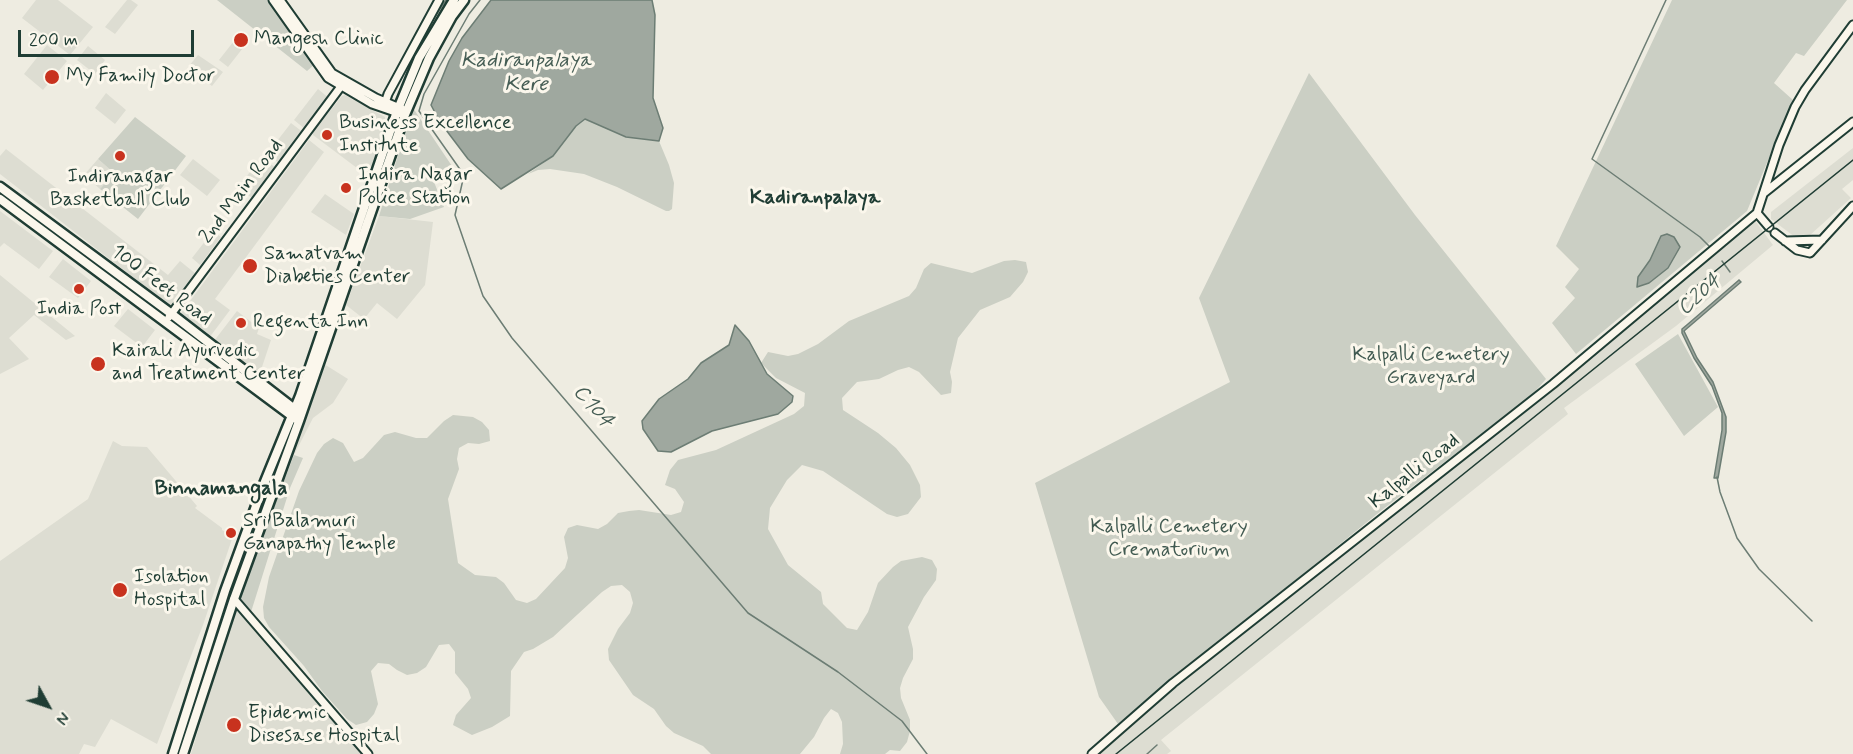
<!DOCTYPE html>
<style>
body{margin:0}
#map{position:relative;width:1853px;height:754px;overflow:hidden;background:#eeece1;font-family:Mynerve,sans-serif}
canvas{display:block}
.north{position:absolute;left:18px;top:676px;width:60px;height:60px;-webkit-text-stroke:4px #fbf7ec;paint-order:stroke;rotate:130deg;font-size:16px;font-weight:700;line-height:24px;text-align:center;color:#1f3d34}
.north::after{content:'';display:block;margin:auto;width:21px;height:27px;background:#1f3d34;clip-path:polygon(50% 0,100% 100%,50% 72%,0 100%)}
.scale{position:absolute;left:18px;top:30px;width:176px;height:27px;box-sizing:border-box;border:3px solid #1f3d34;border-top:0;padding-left:8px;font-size:18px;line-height:21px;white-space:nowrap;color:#1f3d34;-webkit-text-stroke:4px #fbf7ec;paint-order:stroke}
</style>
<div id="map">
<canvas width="1853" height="754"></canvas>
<div class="north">N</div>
<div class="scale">200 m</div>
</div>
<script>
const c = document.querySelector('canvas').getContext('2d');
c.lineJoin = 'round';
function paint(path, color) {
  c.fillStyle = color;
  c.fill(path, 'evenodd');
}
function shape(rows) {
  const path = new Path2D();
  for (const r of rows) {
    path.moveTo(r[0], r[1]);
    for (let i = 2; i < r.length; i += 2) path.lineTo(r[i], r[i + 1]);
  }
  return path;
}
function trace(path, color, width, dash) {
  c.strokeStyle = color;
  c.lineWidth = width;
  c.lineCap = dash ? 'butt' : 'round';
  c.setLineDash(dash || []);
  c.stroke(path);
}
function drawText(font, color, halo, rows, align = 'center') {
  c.font = font + ' Mynerve,sans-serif';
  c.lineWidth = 6;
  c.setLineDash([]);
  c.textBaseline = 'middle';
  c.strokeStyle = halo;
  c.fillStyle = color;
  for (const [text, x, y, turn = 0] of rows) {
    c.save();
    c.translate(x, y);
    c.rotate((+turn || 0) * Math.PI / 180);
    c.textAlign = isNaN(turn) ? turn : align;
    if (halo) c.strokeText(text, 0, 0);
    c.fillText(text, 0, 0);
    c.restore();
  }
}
paint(shape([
 [36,0,58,0,93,27,70,55,22,18],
 [127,0,131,0,138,5,115,34,105,27],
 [241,32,250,39,228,67,219,60],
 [47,45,67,61,43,90,24,74],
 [88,46,105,60,95,74,77,60],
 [198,55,223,72,212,86,188,67],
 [318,89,330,99,305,129,294,120],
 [106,93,126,110,115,124,95,108],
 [345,95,385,117,385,128,370,174,365,174,313,135,313,132,342,96],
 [291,123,304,133,280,164,267,154],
 [309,140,324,152,215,299,230,310,209,338,179,316],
 [1853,148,1853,180,1842,189,1851,198,1809,236,1795,237,1771,219,1771,212],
 [6,149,168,275,180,261,196,274,170,306,0,174,0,156],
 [262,157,277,169,253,199,238,187],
 [98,159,114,173,100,189,84,175],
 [193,159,220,180,207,196,180,175],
 [325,194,354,214,346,235,311,212],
 [0,211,53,251,39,269,4,243,0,247],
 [379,216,433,222,425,285,397,319,377,303,364,319,346,305],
 [1756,222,1773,245,1676,326,1564,408,1568,414,1161,740,1171,751,1167,754,1098,754,1151,706,1410,499,1594,357,1747,225],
 [213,231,221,237,200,265,192,258],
 [63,259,91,281,78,298,49,277],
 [0,275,75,336,66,340,34,315,9,338,29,359,0,374],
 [128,309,155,330,142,347,114,326],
 [237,311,259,328,257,334,271,340,259,376,214,341],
 [324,364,348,379,333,403,313,418,294,455],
 [113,441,122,446,147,447,197,506,195,508,222,528,222,530,233,536,203,625,157,744,111,719,95,747,84,744,79,754,0,754,0,561,88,499],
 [236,606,346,733,362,754,191,754]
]), '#ddddd2');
paint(shape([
 [217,0,268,0,315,64,307,71],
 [1672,0,1847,0,1804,56,1796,53,1774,83,1793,100,1747,211,1576,354,1552,323,1575,298,1565,287,1579,269,1556,246],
 [1309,73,1415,215,1546,379,1532,395,1382,510,1118,724,1099,697,1035,483,1230,382,1199,298],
 [413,108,456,172,434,182,444,207,410,219,379,216],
 [135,117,186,156,138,219,100,189,114,173,98,159],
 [585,119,626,137,659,141,669,165,674,183,672,209,669,211,666,211,617,187,584,174,550,169,538,170,528,174,553,156,576,126],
 [1015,260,1026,262,1028,272,1023,282,1010,297,980,310,958,338,950,372,952,382,951,393,941,395,919,372,909,367,898,370,879,379,857,382,842,398,843,410,878,433,896,448,910,465,920,485,921,497,908,514,897,517,887,514,823,471,802,465,787,480,770,508,768,529,788,565,821,592,823,604,847,628,857,630,868,612,878,583,893,567,901,561,922,557,932,560,937,569,936,580,924,597,908,627,913,649,913,659,903,678,900,688,901,698,910,720,910,731,907,742,900,751,890,750,885,754,840,754,843,744,842,722,838,713,831,709,824,718,814,737,800,754,711,754,703,746,674,733,666,726,654,709,633,695,609,660,608,649,618,629,630,613,633,603,630,592,622,585,611,586,602,592,553,637,533,649,524,652,511,671,510,716,492,727,472,735,453,725,456,715,471,698,468,689,455,673,455,652,449,644,439,645,426,667,417,673,407,675,397,670,389,664,378,663,371,671,378,704,374,714,367,722,356,725,347,719,322,691,304,666,269,627,264,618,263,607,269,577,299,491,317,453,324,444,333,438,343,443,354,462,363,458,384,435,395,432,416,438,427,438,444,421,453,415,473,417,482,422,489,430,490,441,479,444,468,443,459,448,457,459,459,469,448,499,458,563,475,575,496,577,504,583,516,600,527,603,536,599,565,568,568,558,564,537,568,528,577,525,598,529,607,524,618,513,629,511,639,510,671,515,681,512,684,502,675,489,665,485,670,470,678,460,716,450,794,414,804,406,805,393,776,378,761,363,768,352,788,356,798,354,818,344,849,321,909,296,916,288,924,269,931,263,972,273,1004,261],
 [1678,334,1718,407,1684,436,1635,364],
 [294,455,303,458,290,488,251,612,239,598]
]), '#cbcfc4');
const water = shape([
 [491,0,652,0,655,15,653,98,663,128,659,141,626,137,585,119,576,126,553,156,501,189,468,159,440,122,431,105,449,61,462,38,491,0],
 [1667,234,1674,237,1680,247,1668,268,1649,283,1637,287,1638,277,1650,260,1661,236,1667,234],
 [1739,280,1741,282,1684,331,1697,358,1713,382,1726,417,1726,432,1718,478,1714,478,1722,430,1722,413,1712,386,1694,358,1682,333,1682,329,1688,324,1739,280],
 [735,325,749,341,767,374,793,396,792,402,778,414,712,431,671,452,658,451,643,429,642,421,659,399,688,379,701,363,729,345,735,325]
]);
paint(water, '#9fa89f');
trace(water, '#6c7d74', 1.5);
trace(shape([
 [480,0,469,14,424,94,419,111,464,175,455,215,483,296,512,338,748,613,838,672,902,721,927,754],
 [1666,0,1592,159,1700,237,1711,248],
 [397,85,436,15,446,0],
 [1722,261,1730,272],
 [1717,477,1720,492,1737,538,1759,569,1812,621],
 [1147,754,1157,745]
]), '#6c7d74', 1.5);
const secondary = shape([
 [273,0,328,78,372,104,401,114],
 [280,0,332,73,376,98,402,109],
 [385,103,388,94,439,0],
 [1764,193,1853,122],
 [1757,213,1779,145,1795,107,1805,90,1853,25],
 [1757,213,1769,227],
 [1775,233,1797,250,1810,253,1853,206],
 [1785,241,1822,240],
 [169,317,345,81],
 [234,599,368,754],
 [1092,754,1173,683,1553,384,1757,213]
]);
const primary = shape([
 [0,187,169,312,297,411],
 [0,199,296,419],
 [173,754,225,591,264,484,300,396,396,114,419,58,454,0],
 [183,754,234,599,299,421,404,117,429,58,452,16,464,0]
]);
trace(secondary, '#1f3d34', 11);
trace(primary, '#1f3d34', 13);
trace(secondary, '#fbf7ec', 7);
trace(primary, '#fbf7ec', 8);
trace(shape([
 [1116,754,1853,160]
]), '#1f3d34', 1.5);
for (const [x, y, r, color] of [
 [241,40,8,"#c8321e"],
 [52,77,8,"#c8321e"],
 [327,135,6,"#c8321e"],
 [120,156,6,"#c8321e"],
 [346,188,6,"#c8321e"],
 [250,266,8,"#c8321e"],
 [79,289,6,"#c8321e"],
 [241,323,6,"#c8321e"],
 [98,364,8,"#c8321e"],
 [231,533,6,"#c8321e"],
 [120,590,8,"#c8321e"],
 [234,725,8,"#c8321e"]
]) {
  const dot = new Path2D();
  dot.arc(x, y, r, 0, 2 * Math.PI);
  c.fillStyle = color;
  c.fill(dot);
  trace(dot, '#fbf7ec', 2);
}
drawText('20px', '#1f3d34', '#fbf7ec', [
 ["Mangesh Clinic",254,40],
 ["My Family Doctor",66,77],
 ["Business Excellence",339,124],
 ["Institute",339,147],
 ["Indira Nagar",358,176],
 ["Police Station",358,199],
 ["Indiranagar",120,178,"center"],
 ["Basketball Club",120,201,"center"],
 ["Samatvam",264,255],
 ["Diabeties Center",264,278],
 ["India Post",79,310,"center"],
 ["Regenta Inn",253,323],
 ["Kairali Ayurvedic",112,352],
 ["and Treatment Center",112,375],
 ["Sri Balamuri",243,522],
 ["Ganapathy Temple",243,545],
 ["Isolation",134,578],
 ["Hospital",134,601],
 ["Epidemic",248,714],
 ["Disesase Hospital",248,737]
], 'left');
drawText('20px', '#1f3d34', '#fbf7ec', [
 ["2nd Main Road",242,192,-53],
 ["100 Feet Road",161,286,37],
 ["Kalpalli Road",1415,472,-38]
]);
drawText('20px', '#415a51', '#fbf7ec', [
 ["Kalpalli Cemetery",1431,356],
 ["Graveyard",1431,379],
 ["Kalpalli Cemetery",1169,528],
 ["Crematorium",1169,551]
]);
drawText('italic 21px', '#455d54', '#fbf7ec', [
 ["Kadiranpalaya",526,62],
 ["Kere",526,86],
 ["C204",1700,296,-42],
 ["C104",592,407,49]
]);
drawText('bold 21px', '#1f3d34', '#fbf7ec', [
 ["Kadiranpalaya",815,199],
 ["Binnamangala",221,490]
]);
</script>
